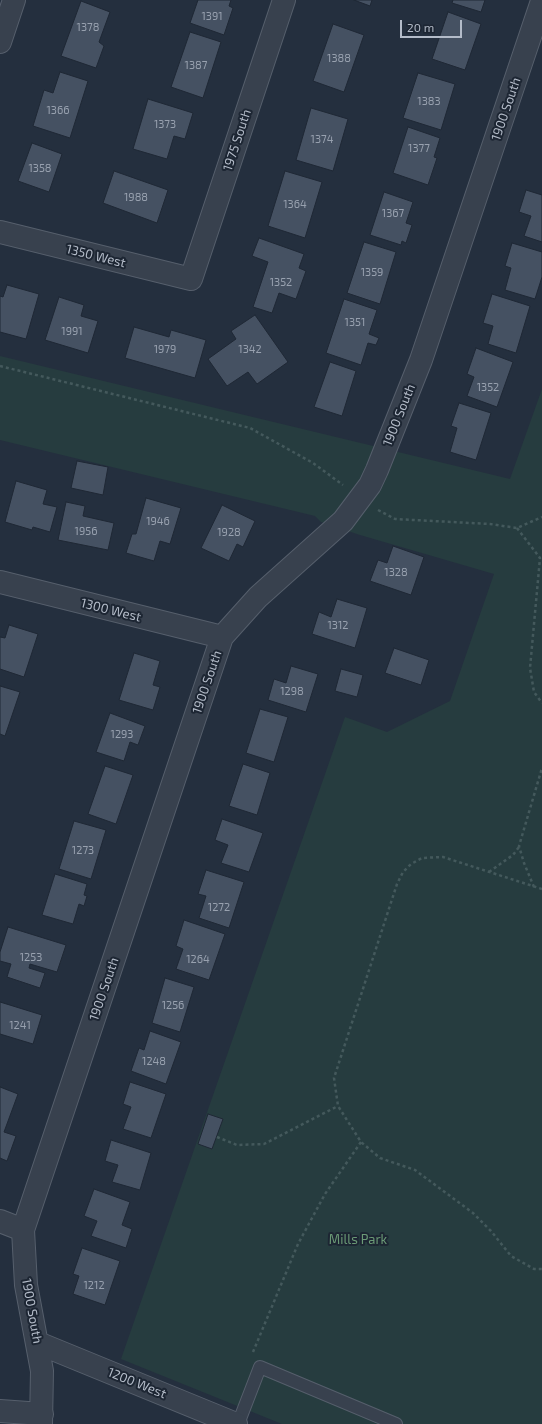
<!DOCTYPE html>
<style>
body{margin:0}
#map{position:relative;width:542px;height:1424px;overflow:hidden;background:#242f3e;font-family:"Exo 2",sans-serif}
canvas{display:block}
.scale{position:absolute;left:400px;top:20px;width:62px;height:18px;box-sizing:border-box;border:2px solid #b4bcc9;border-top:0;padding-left:5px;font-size:12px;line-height:14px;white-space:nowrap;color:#b4bcc9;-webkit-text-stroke:3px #1d2633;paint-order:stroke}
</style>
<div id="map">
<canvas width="542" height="1424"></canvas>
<div class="scale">20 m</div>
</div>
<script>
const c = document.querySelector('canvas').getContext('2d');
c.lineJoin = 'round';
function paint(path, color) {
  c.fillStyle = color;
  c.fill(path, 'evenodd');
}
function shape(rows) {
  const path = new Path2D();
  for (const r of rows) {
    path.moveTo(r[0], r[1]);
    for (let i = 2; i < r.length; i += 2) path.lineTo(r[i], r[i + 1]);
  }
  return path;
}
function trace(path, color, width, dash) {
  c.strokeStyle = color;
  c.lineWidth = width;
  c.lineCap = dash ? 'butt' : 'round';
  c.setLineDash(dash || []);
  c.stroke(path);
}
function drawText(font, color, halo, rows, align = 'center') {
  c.font = font + ' "Exo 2",sans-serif';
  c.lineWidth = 4;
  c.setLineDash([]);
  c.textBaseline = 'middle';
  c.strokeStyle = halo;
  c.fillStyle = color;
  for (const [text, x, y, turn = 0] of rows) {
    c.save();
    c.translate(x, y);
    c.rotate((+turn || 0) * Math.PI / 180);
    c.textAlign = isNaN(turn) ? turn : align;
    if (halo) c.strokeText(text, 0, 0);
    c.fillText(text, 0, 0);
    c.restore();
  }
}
paint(shape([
 [0,356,510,479,542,389,542,1424,282,1424,121,1359,345,717,387,732,450,701,494,574,360,535,321,522,315,516,0,440]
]), '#263c3f');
const building = shape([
 [198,0,231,0,229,6,233,8,224,35,190,23,198,0],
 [354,0,372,0,370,6,354,0],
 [453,0,485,0,481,12,452,3,453,0],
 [81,1,110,12,99,42,104,46,96,68,61,56,81,1],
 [448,12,481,24,465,70,432,59,448,12],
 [333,24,364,35,344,92,313,81,333,24],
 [190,32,221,42,203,98,171,87,190,32],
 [60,72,88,81,70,138,33,126,44,90,53,93,60,72],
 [418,73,455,84,441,130,403,118,418,73],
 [148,99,193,113,185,139,174,136,167,159,133,149,148,99],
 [311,108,348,119,333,171,296,160,311,108],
 [408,127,440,138,434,157,437,158,428,185,393,173,408,127],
 [32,143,62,154,49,192,18,181,32,143],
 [114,171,168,190,157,223,103,203,114,171],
 [285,171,322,182,305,238,268,226,285,171],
 [526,190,542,195,542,242,524,236,531,216,519,212,526,190],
 [384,192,413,202,406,223,412,225,406,243,402,241,401,245,370,235,384,192],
 [259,238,304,254,299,268,306,271,296,299,279,293,272,313,253,307,268,262,252,256,259,238],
 [364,242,396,252,380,304,347,293,364,242],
 [512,243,542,252,542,277,535,299,505,290,511,268,505,266,512,243],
 [7,285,39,294,26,339,0,332,0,296,3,297,7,285],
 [492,294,530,306,516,353,488,344,493,326,483,323,492,294],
 [59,297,84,305,81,316,98,321,88,353,45,340,59,297],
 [344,299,377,310,369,334,379,338,376,345,368,343,361,365,326,353,344,299],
 [255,315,288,362,257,384,248,372,227,386,208,359,236,339,231,331,255,315],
 [134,327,169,337,171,330,206,340,195,378,125,358,134,327],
 [476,348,513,362,497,407,467,396,474,377,467,374,476,348],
 [330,362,356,371,342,416,314,407,330,362],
 [459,403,491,413,476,460,450,452,457,428,451,426,459,403],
 [77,461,108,467,103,495,71,488,77,461],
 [16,481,47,490,43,504,57,507,50,532,33,527,32,530,5,522,16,481],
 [146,498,181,508,170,544,160,541,154,561,126,553,132,534,136,534,146,498],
 [66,502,85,506,83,516,114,523,108,550,58,540,66,502],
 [222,505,255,521,243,547,237,544,229,561,201,548,222,505],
 [393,546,424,557,411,595,370,581,378,560,387,563,393,546],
 [337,599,367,608,355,648,312,634,319,612,331,617,337,599],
 [9,625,38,634,24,677,0,669,0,637,5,638,9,625],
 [394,648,429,660,421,685,385,673,394,648],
 [134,653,160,661,153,685,160,687,153,710,119,700,134,653],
 [291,666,318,674,306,712,268,700,274,679,286,683,291,666],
 [341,669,363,675,357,697,335,691,341,669],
 [0,686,20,692,5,736,0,734,0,686],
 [260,709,288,717,274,762,246,753,260,709],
 [110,713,145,726,138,745,130,742,124,761,96,752,110,713],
 [243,764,270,773,257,815,229,806,243,764],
 [105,766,133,775,116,824,88,814,105,766],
 [222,819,263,833,249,872,221,863,228,845,215,840,222,819],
 [74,821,106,830,91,879,59,869,74,821],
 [206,870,244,882,229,928,199,918,206,896,198,894,206,870],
 [55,874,87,884,84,895,87,896,84,906,79,904,73,924,42,915,55,874],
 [184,920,225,934,209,980,176,969,183,949,176,946,184,920],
 [8,927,66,945,57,972,30,964,29,968,45,973,40,988,7,977,11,964,0,961,0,952,8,927],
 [165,978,194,987,180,1032,152,1023,165,978],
 [0,1002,42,1015,33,1044,0,1034,0,1002],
 [150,1031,181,1042,166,1084,131,1071,139,1048,144,1050,150,1031],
 [130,1082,166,1094,151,1138,123,1129,131,1107,123,1104,130,1082],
 [0,1087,18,1094,4,1132,16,1136,7,1161,0,1158,0,1087],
 [208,1114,223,1119,212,1149,198,1144,208,1114],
 [111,1140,151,1153,140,1190,112,1182,118,1165,105,1161,111,1140],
 [94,1189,130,1202,122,1225,132,1229,126,1248,91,1236,97,1221,84,1216,94,1189],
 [82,1248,120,1261,105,1305,73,1294,79,1276,73,1274,82,1248]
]);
paint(building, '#455162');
trace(building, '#1f2835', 1);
const service = shape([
 [238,1424,260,1367,396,1424]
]);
const minor = shape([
 [0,42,14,0],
 [0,232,191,279,284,0],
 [0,582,222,637],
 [0,1221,23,1230],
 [38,1343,236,1424],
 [0,1411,42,1414],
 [41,1424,42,1371,26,1285,23,1230,222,637,258,597,343,521,370,485,377,470,421,360,542,1]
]);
trace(service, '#565f6c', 14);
trace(minor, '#565f6c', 24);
trace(shape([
 [0,366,250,428,313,463,343,485],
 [378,510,395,519,490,524,517,528,542,517],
 [517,528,540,558,530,668,534,692,542,703],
 [489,872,513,855,519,847],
 [534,887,524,863,519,846,542,768],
 [542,889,443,857,422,858,411,864,403,872,397,884,334,1078,338,1106,361,1142,380,1158,415,1170,473,1213,491,1231,511,1256,534,1269,542,1269],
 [217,1137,237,1145,264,1144,338,1106],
 [253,1352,298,1244,325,1194,361,1142]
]), '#44595c', 2.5, [3, 3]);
trace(service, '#38414e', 12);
trace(minor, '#38414e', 22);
drawText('11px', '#98a1af', null, [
 ["1391",212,16],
 ["1378",88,27],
 ["1388",339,58],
 ["1387",196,65],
 ["1383",429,101],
 ["1366",58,110],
 ["1373",165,124],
 ["1374",322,139],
 ["1377",419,148],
 ["1358",40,168],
 ["1988",136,197],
 ["1364",295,204],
 ["1367",393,213],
 ["1359",372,272],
 ["1352",281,282],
 ["1351",355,322],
 ["1991",72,331],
 ["1979",165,349],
 ["1342",250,349],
 ["1352",488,387],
 ["1946",158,521],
 ["1956",86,531],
 ["1928",229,532],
 ["1328",396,572],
 ["1312",338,625],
 ["1298",292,691],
 ["1293",122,734],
 ["1273",83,850],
 ["1272",219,907],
 ["1253",31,957],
 ["1264",198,959],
 ["1256",173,1005],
 ["1241",20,1025],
 ["1248",154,1061],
 ["1212",94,1285]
]);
drawText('13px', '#b4bcc9', '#1d2633', [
 ["1900 South",506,109,-71],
 ["1975 South",237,140,-72],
 ["1350 West",96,256,14],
 ["1900 South",399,415,-68],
 ["1300 West",111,610,14],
 ["1900 South",207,682,-71],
 ["1900 South",104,989,-71],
 ["1900 South",32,1311,80],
 ["1200 West",137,1383,22]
]);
drawText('13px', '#6b9a76', '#1d2633', [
 ["Mills Park",358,1240]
]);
</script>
